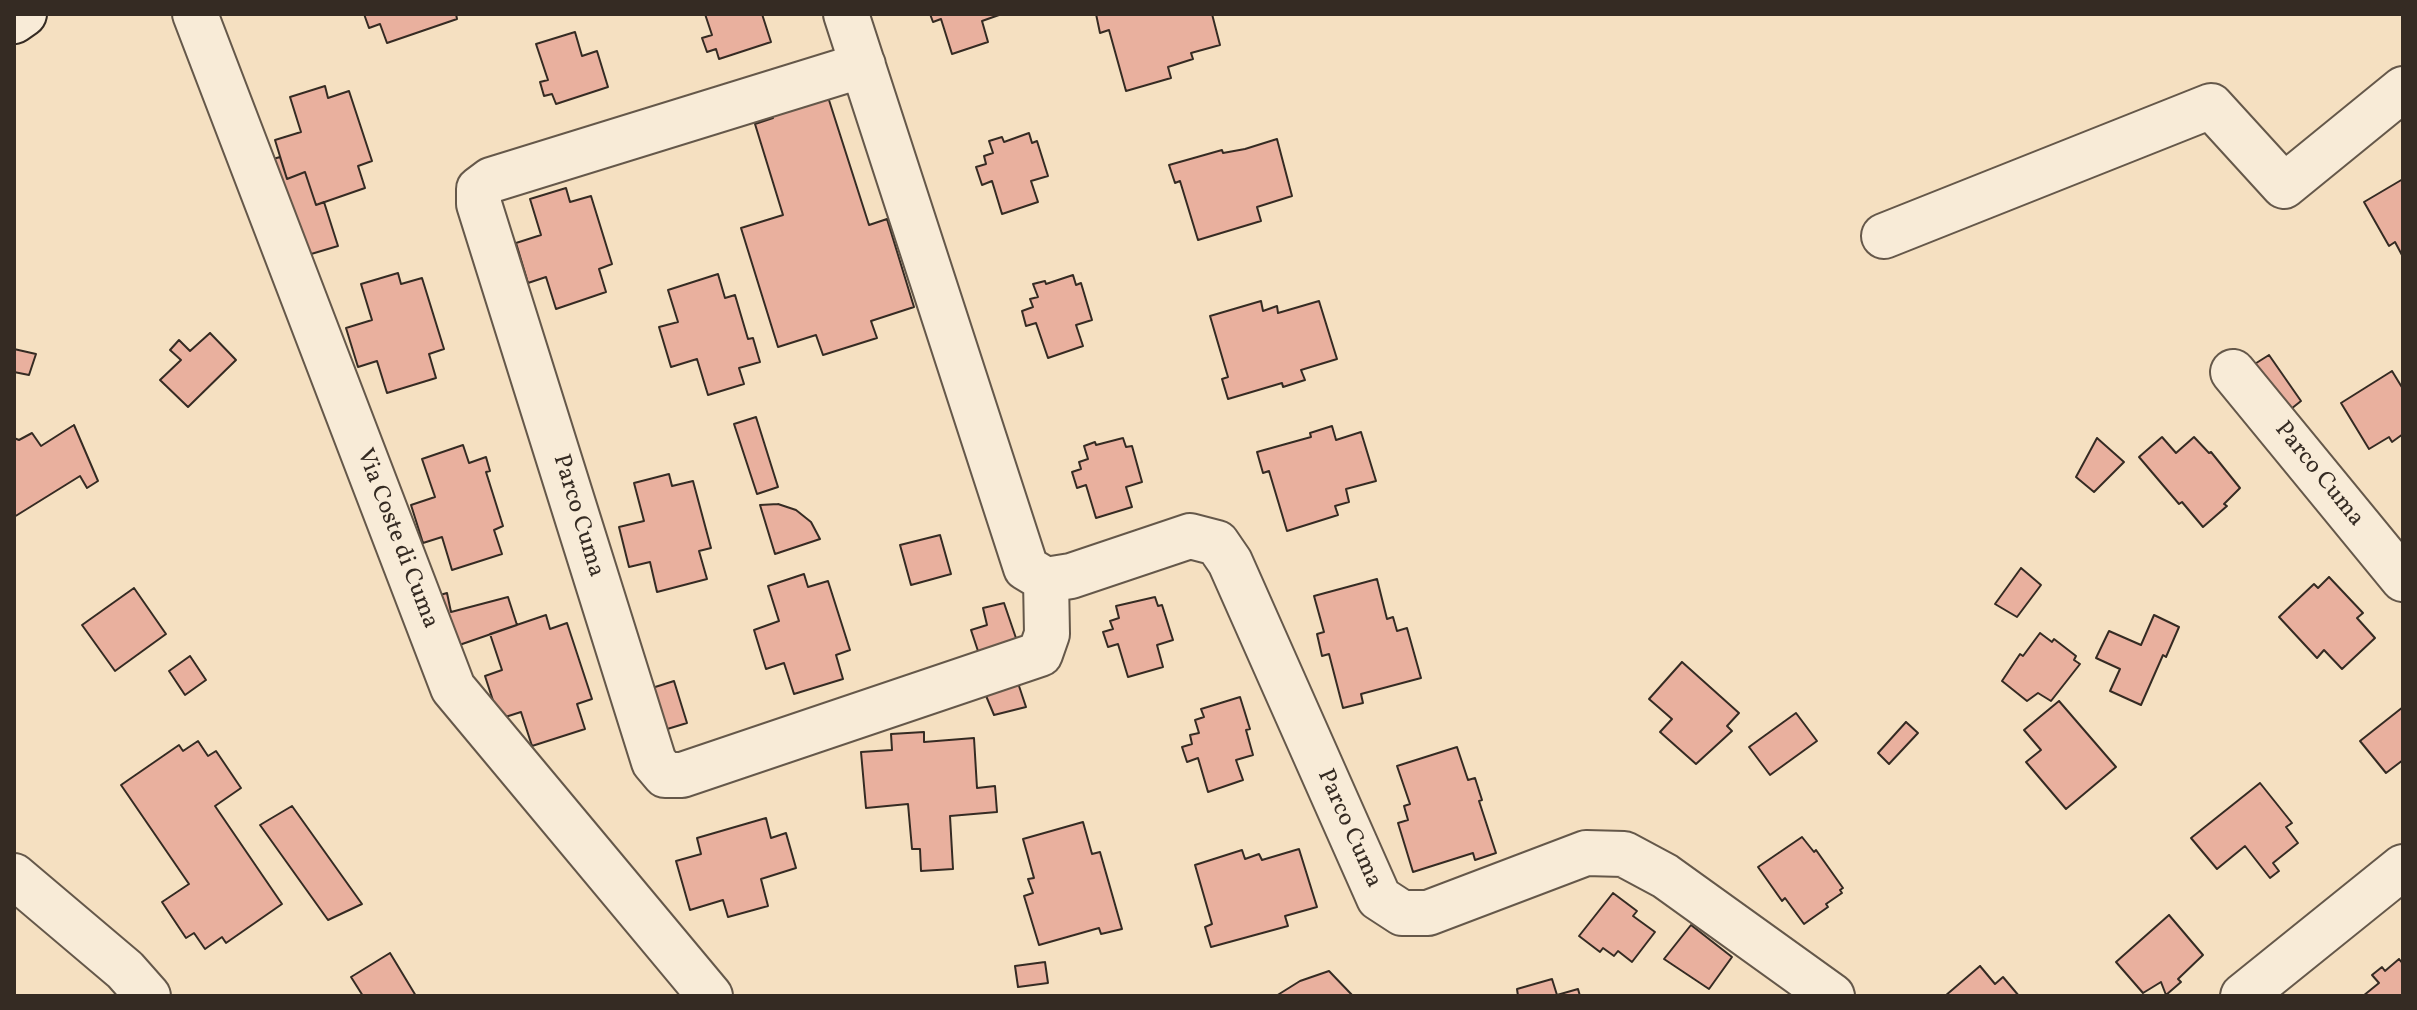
<!DOCTYPE html>
<style>
body{margin:0}
#map{position:relative;width:2417px;height:1010px;overflow:hidden;background:#f5e0c1;font-family:Vollkorn,serif}
canvas{display:block}
.frame{position:absolute;inset:0;border:16px solid #352b23;pointer-events:none}
</style>
<div id="map">
<canvas width="2417" height="1010"></canvas>
<div class="frame"></div>
</div>
<script>
const c = document.querySelector('canvas').getContext('2d');
c.lineJoin = 'round';
function paint(path, color) {
  c.fillStyle = color;
  c.fill(path, 'evenodd');
}
function shape(rows) {
  const path = new Path2D();
  for (const r of rows) {
    path.moveTo(r[0], r[1]);
    for (let i = 2; i < r.length; i += 2) path.lineTo(r[i], r[i + 1]);
  }
  return path;
}
function trace(path, color, width, dash) {
  c.strokeStyle = color;
  c.lineWidth = width;
  c.lineCap = dash ? 'butt' : 'round';
  c.setLineDash(dash || []);
  c.stroke(path);
}
function drawText(font, color, halo, rows, align = 'center') {
  c.font = font + ' Vollkorn,serif';
  c.lineWidth = 6;
  c.setLineDash([]);
  c.textBaseline = 'middle';
  c.strokeStyle = halo;
  c.fillStyle = color;
  for (const [text, x, y, turn = 0] of rows) {
    c.save();
    c.translate(x, y);
    c.rotate((+turn || 0) * Math.PI / 180);
    c.textAlign = isNaN(turn) ? turn : align;
    if (halo) c.strokeText(text, 0, 0);
    c.fillText(text, 0, 0);
    c.restore();
  }
}
const building = shape([
 [364,14,456,14,457,19,387,43,380,24,369,28,364,14],
 [705,14,762,14,771,42,719,59,716,49,707,52,702,38,712,35,705,14],
 [930,14,998,14,999,15,982,21,988,42,952,54,941,19,933,22,930,14],
 [1096,14,1212,14,1220,45,1191,53,1193,59,1168,67,1171,78,1126,91,1109,30,1100,33,1096,14],
 [575,32,582,56,597,51,608,87,556,104,552,94,544,96,540,82,548,80,536,44,575,32],
 [325,86,328,98,349,91,372,161,358,166,365,188,316,205,305,172,287,179,275,140,301,132,290,97,325,86],
 [828,97,869,225,887,219,914,307,871,321,877,338,823,355,816,335,778,347,741,228,783,215,755,124,773,118,772,115,828,97],
 [1029,133,1032,143,1037,141,1048,176,1031,181,1038,202,1002,214,992,181,982,185,976,167,986,164,984,156,993,153,989,141,1002,137,1004,142,1029,133],
 [1277,139,1292,196,1257,207,1261,221,1198,240,1180,181,1175,183,1169,165,1222,150,1223,153,1245,149,1277,139],
 [280,157,287,179,305,172,316,205,324,202,338,246,291,260,256,164,280,157],
 [2403,179,2403,257,2395,242,2389,246,2364,202,2403,179],
 [566,188,570,202,591,196,612,264,599,269,606,292,556,309,546,277,528,283,516,243,541,235,530,199,566,188],
 [398,273,401,284,422,278,444,349,429,354,436,378,387,393,377,361,358,367,346,328,372,320,361,284,398,273],
 [718,274,725,298,735,295,748,339,753,338,760,362,739,368,744,384,708,395,697,359,671,367,659,327,678,322,668,290,718,274],
 [1073,275,1076,285,1081,283,1092,320,1076,325,1083,346,1048,358,1036,323,1026,326,1022,311,1033,307,1030,299,1038,297,1033,284,1045,281,1046,284,1073,275],
 [1261,301,1263,311,1277,306,1278,313,1319,301,1337,359,1301,370,1305,380,1283,387,1282,383,1228,399,1222,379,1228,377,1210,316,1261,301],
 [210,333,236,360,188,407,160,380,181,360,170,350,179,340,190,351,210,333],
 [14,349,36,354,29,375,14,372,14,349],
 [2269,355,2301,401,2281,417,2242,372,2269,355],
 [2392,371,2403,389,2403,434,2392,442,2389,437,2369,449,2341,403,2392,371],
 [756,417,778,487,757,494,734,424,756,417],
 [74,425,98,481,87,488,80,476,14,517,14,438,19,440,32,433,41,446,74,425],
 [1332,426,1336,440,1361,432,1376,481,1346,489,1349,502,1335,506,1338,515,1287,531,1269,471,1263,473,1257,452,1311,437,1310,433,1332,426],
 [2162,437,2176,453,2194,437,2209,453,2211,452,2240,488,2224,504,2227,506,2203,527,2182,502,2179,504,2139,457,2162,437],
 [1123,438,1126,447,1132,446,1142,482,1126,487,1132,507,1096,518,1086,485,1077,488,1072,472,1081,469,1079,462,1088,459,1084,446,1095,442,1096,445,1123,438],
 [2097,438,2124,462,2094,492,2076,477,2097,438],
 [463,445,469,463,486,457,490,471,486,472,503,526,494,530,502,554,452,570,442,537,423,543,411,505,435,497,422,459,463,445],
 [669,474,672,486,693,481,711,548,699,551,707,579,657,592,650,562,629,567,619,527,644,521,634,483,669,474],
 [778,504,796,510,811,522,820,539,775,554,760,505,778,504],
 [940,535,951,574,911,585,900,545,940,535],
 [2021,568,2041,585,2017,617,1995,604,2021,568],
 [804,574,808,587,828,581,850,650,836,655,843,679,794,694,784,663,766,669,754,630,779,621,768,586,804,574],
 [2329,577,2363,613,2357,618,2375,638,2342,669,2324,650,2317,658,2279,617,2314,584,2318,588,2329,577],
 [1377,579,1387,619,1393,617,1397,631,1407,628,1421,678,1361,694,1363,703,1343,708,1329,654,1322,656,1317,634,1324,632,1314,596,1377,579],
 [134,588,166,634,115,671,82,625,134,588],
 [447,593,451,612,508,597,517,625,442,651,422,600,447,593],
 [1155,597,1158,606,1162,605,1173,640,1157,645,1163,667,1128,677,1118,644,1108,647,1103,632,1113,629,1110,621,1119,618,1116,606,1155,597],
 [1004,603,1017,641,979,654,971,630,987,625,983,608,1004,603],
 [546,615,550,629,567,623,592,699,577,704,585,729,532,746,521,712,499,719,485,676,502,670,490,634,546,615],
 [2154,615,2179,627,2166,657,2163,655,2141,705,2110,691,2120,669,2096,658,2109,631,2141,645,2154,615],
 [2040,633,2052,642,2054,639,2076,656,2074,660,2080,664,2051,701,2038,693,2027,701,2002,681,2020,654,2023,656,2040,633],
 [190,656,206,680,185,695,169,671,190,656],
 [1682,662,1739,713,1727,726,1732,731,1696,764,1660,732,1672,719,1649,699,1682,662],
 [1017,680,1026,707,994,715,984,691,1017,680],
 [674,681,687,723,664,730,652,688,674,681],
 [1240,697,1250,729,1246,730,1253,755,1236,760,1243,780,1208,792,1198,758,1187,762,1182,747,1192,744,1190,735,1199,733,1195,720,1204,717,1201,709,1240,697],
 [2059,701,2116,767,2066,809,2026,762,2041,750,2024,730,2059,701],
 [2403,707,2403,760,2386,773,2360,741,2403,707],
 [1796,713,1817,741,1770,775,1749,747,1796,713],
 [1906,722,1918,733,1889,764,1878,753,1906,722],
 [924,732,924,742,974,738,977,788,995,786,997,812,950,816,953,869,921,871,920,849,912,849,908,804,866,808,861,752,892,750,891,734,924,732],
 [198,741,208,756,216,751,241,788,215,806,282,904,226,943,222,937,205,949,194,933,186,938,162,902,189,884,121,785,179,745,183,751,198,741],
 [1457,747,1468,780,1475,778,1482,800,1479,801,1496,853,1475,860,1473,853,1413,872,1398,823,1408,820,1404,806,1410,804,1397,766,1457,747],
 [2260,783,2292,823,2286,827,2298,843,2273,863,2279,871,2270,878,2245,846,2217,869,2191,838,2260,783],
 [292,806,362,904,328,920,260,825,292,806],
 [766,818,771,838,786,833,796,868,761,879,768,906,728,917,723,900,690,910,676,861,701,854,697,838,766,818],
 [1083,822,1092,854,1100,852,1122,929,1101,934,1099,928,1039,945,1024,896,1033,893,1028,879,1034,878,1023,839,1083,822],
 [1802,837,1814,852,1816,850,1843,888,1840,890,1842,893,1826,904,1828,907,1804,924,1785,898,1782,901,1758,867,1802,837],
 [1299,849,1317,907,1285,916,1288,926,1211,947,1205,927,1212,924,1195,865,1242,850,1245,859,1259,854,1262,860,1299,849],
 [1613,893,1637,911,1633,916,1655,932,1632,962,1618,951,1614,956,1603,948,1600,952,1579,936,1613,893],
 [2169,915,2203,955,2178,979,2181,982,2166,995,2161,982,2143,993,2116,962,2169,915],
 [1691,925,1732,957,1709,989,1664,959,1691,925],
 [390,953,416,996,363,996,351,977,390,953],
 [2399,959,2403,964,2403,996,2363,996,2379,983,2372,975,2382,967,2385,971,2399,959],
 [1045,962,1048,983,1018,987,1015,966,1045,962],
 [1980,966,1995,984,2003,977,2019,996,1945,996,1980,966],
 [1329,971,1353,996,1276,996,1300,981,1329,971],
 [1552,979,1557,995,1578,989,1580,996,1518,996,1517,989,1552,979]
]);
paint(building, '#e9b09e');
trace(building, '#352b23', 2);
const street = shape([
 [195,14,453,688,710,996],
 [846,14,1026,568,1046,580,1071,576,1190,536,1217,543,1230,562,1379,898,1402,913,1428,913,1586,853,1624,854,1665,876,1832,996],
 [863,65,491,180,479,189,479,204,654,762,665,775,682,775,1040,654,1047,634,1046,580],
 [1884,236,2211,106,2284,186,2403,89],
 [2233,372,2403,579],
 [14,876,125,970,148,996],
 [2243,996,2403,867]
]);
const secondary = shape([
 [14,21,24,14]
]);
trace(street, '#65584a', 48);
trace(secondary, '#352b23', 48);
trace(street, '#f8ebd7', 44);
trace(secondary, '#f8ebd7', 44);
drawText('24px', '#352b23', '#f8ebd7', [
 ["Parco Cuma",2318,475,51],
 ["Parco Cuma",577,516,73],
 ["Via Coste di Cuma",396,539,69],
 ["Parco Cuma",1348,829,66]
]);
</script>
